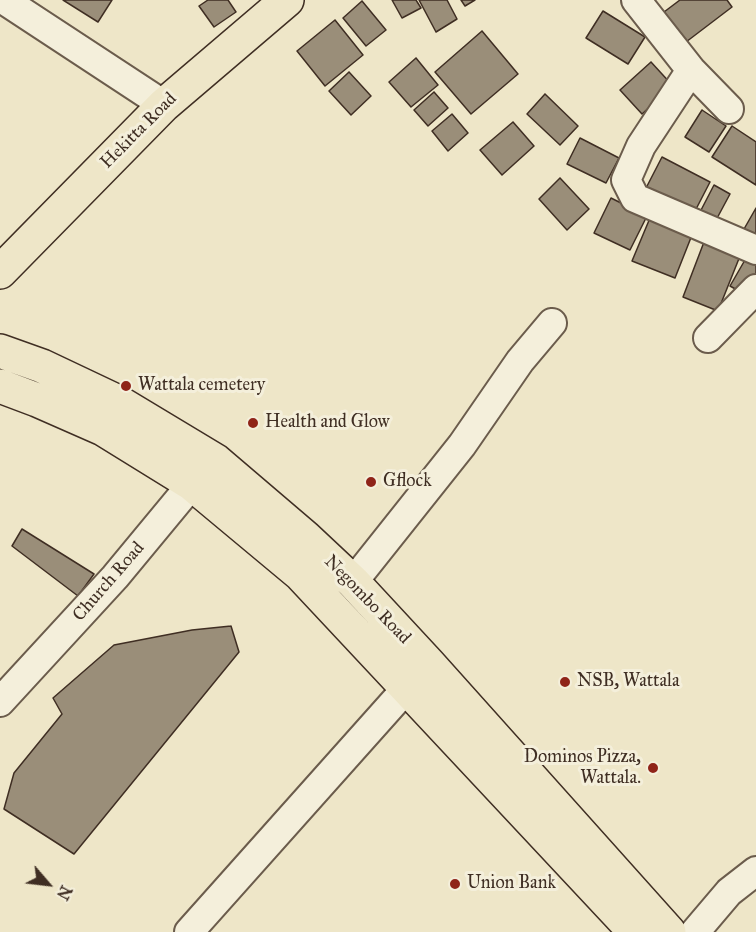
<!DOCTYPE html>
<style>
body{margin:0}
#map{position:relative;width:756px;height:932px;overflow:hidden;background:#eee6c8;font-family:"IM FELL Great Primer",serif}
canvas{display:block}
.north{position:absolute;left:18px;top:854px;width:60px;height:60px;-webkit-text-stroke:4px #f4efdb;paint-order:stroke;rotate:118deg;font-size:16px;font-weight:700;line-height:24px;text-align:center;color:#3f2e23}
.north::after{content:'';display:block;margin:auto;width:21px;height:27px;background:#3f2e23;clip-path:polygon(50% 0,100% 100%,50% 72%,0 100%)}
</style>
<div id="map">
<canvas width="756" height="932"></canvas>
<div class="north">N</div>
</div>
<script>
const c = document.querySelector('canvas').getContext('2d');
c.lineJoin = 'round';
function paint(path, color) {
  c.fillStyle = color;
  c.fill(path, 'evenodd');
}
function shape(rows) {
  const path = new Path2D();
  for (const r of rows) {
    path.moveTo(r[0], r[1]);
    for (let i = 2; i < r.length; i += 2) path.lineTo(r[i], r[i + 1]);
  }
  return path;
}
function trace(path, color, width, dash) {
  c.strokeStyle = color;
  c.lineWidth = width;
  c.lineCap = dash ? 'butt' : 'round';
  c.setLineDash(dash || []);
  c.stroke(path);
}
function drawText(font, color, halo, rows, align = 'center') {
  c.font = font + ' "IM FELL Great Primer",serif';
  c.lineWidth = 6;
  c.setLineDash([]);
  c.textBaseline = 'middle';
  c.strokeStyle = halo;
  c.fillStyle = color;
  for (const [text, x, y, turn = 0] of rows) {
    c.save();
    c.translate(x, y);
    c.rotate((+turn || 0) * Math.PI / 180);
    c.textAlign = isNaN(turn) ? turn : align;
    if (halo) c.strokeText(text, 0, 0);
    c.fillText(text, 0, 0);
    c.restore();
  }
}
const building = shape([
 [63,0,112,0,98,22,63,0],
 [208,0,228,0,236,12,214,27,199,6,208,0],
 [392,0,416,0,421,8,402,18,392,0],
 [419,0,447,0,457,19,436,32,419,0],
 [461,0,475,0,465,6,461,0],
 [680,0,727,0,732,7,686,42,664,12,680,0],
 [362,1,386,30,366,46,343,18,362,1],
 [603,11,645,37,628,64,586,38,603,11],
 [335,20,363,55,325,86,297,51,335,20],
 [482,31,518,74,471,114,435,72,482,31],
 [416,58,438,85,411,107,389,82,416,58],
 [651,62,673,86,642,114,620,90,651,62],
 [349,72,371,96,351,115,329,91,349,72],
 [434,92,448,108,428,126,414,110,434,92],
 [545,94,578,126,560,145,527,114,545,94],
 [702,110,726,126,709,152,685,137,702,110],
 [452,114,468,133,448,151,432,131,452,114],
 [513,122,534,146,502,175,480,150,513,122],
 [732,126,756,142,756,185,712,157,732,126],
 [580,138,619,158,606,183,567,164,580,138],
 [662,157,710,182,693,215,645,190,662,157],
 [560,178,589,209,567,230,539,199,560,178],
 [714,185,730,194,715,222,699,214,714,185],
 [611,198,647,216,630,250,594,233,611,198],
 [756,208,756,235,744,229,756,208],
 [650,218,692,235,675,278,632,261,650,218],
 [704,242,740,256,718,311,683,297,704,242],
 [749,253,756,257,756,281,748,296,730,286,749,253],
 [22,529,94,574,78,596,12,546,22,529],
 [231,626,239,652,74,854,4,809,14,773,62,714,53,698,114,645,192,630,231,626]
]);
paint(building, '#9a8e79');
trace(building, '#3f2e23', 1.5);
const minor = shape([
 [4,0,164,105],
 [636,0,691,70,729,109],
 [691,70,641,146,626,180,635,198,756,250],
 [708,338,756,289],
 [353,582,462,445,520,361,552,323],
 [0,702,115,577,192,484,208,469],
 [189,932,421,672],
 [695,932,729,892,756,871]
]);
const major = shape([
 [0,272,164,105,287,0]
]);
const highway = shape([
 [0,351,42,366,118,402,216,461,305,537,353,582,429,664,669,932],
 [0,386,37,400,103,429,192,484,300,574,635,932]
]);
trace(minor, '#6b5c4c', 32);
trace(major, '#3f2e23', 36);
trace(highway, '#3f2e23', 36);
trace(minor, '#f4efdb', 28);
trace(major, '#eee6c8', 33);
trace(highway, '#eee6c8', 33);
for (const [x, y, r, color] of [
 [126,386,6,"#8f2418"],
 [253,423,6,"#8f2418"],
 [371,482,6,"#8f2418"],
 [565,682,6,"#8f2418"],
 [653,768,6,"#8f2418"],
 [455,884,6,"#8f2418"]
]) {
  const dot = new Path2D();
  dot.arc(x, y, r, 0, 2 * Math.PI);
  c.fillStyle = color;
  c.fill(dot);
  trace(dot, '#f4efdb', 2);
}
drawText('18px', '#3f2e23', '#f4efdb', [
 ["Hekitta Road",139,131,-45],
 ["Church Road",109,582,-49],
 ["Negombo Road",367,600,46]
]);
drawText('18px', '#3f2e23', '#f4efdb', [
 ["Wattala cemetery",138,386],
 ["Health and Glow",265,423],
 ["Gflock",383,482],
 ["NSB, Wattala",577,682],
 ["Dominos Pizza,",641,758,"right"],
 ["Wattala.",641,779,"right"],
 ["Union Bank",467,884]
], 'left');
</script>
